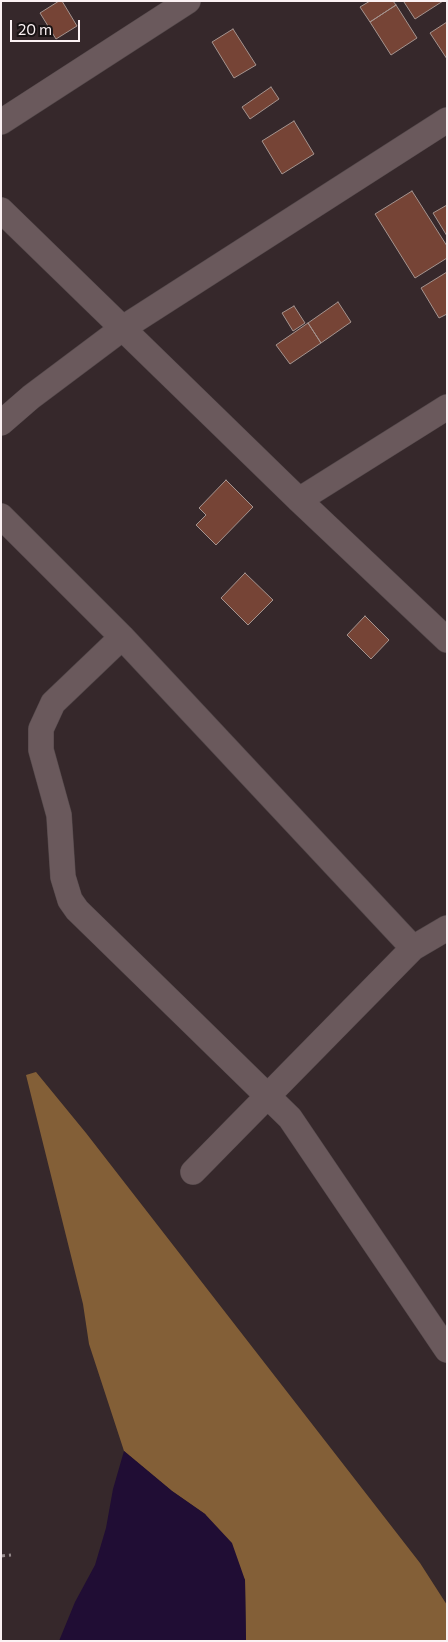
<!DOCTYPE html>
<style>
body{margin:0}
#map{position:relative;width:448px;height:1642px;overflow:hidden;background:#36282b;font-family:Commissioner,sans-serif}
canvas{display:block}
.frame{position:absolute;inset:0;border:2px solid #fbf1f3;pointer-events:none}
.scale{position:absolute;left:10px;top:20px;width:70px;height:22px;box-sizing:border-box;border:2px solid #fbf1f3;border-top:0;padding-left:6px;font-size:15px;line-height:18px;white-space:nowrap;color:#fbf1f3;-webkit-text-stroke:4px #191314;paint-order:stroke}
</style>
<div id="map">
<canvas width="448" height="1642"></canvas>
<div class="frame"></div>
<div class="scale">20 m</div>
</div>
<script>
const c = document.querySelector('canvas').getContext('2d');
c.lineJoin = 'round';
function paint(path, color) {
  c.fillStyle = color;
  c.fill(path, 'evenodd');
}
function shape(rows) {
  const path = new Path2D();
  for (const r of rows) {
    path.moveTo(r[0], r[1]);
    for (let i = 2; i < r.length; i += 2) path.lineTo(r[i], r[i + 1]);
  }
  return path;
}
function trace(path, color, width, dash) {
  c.strokeStyle = color;
  c.lineWidth = width;
  c.lineCap = dash ? 'butt' : 'round';
  c.setLineDash(dash || []);
  c.stroke(path);
}
paint(shape([
 [36,1072,86,1133,420,1563,447,1605,447,1641,246,1641,245,1580,205,1514,172,1491,124,1451,89,1344,83,1304,26,1075]
]), '#835f37');
paint(shape([
 [124,1451,172,1491,205,1514,232,1543,245,1580,246,1641,59,1641,75,1602,95,1565,106,1528,113,1489]
]), '#200d34');
const building = shape([
 [59,1,62,1,77,26,56,39,40,13,59,1],
 [370,1,393,1,396,5,370,22,360,7,370,1],
 [443,1,415,19,404,2,405,1,443,1],
 [396,5,417,38,391,55,370,22,396,5],
 [447,22,447,59,430,33,447,22],
 [233,29,256,65,234,78,212,42,233,29],
 [271,87,279,99,250,119,242,107,271,87],
 [294,121,314,154,282,174,262,141,294,121],
 [412,191,447,246,447,258,415,278,375,214,412,191],
 [447,205,447,236,433,213,447,205],
 [447,272,447,314,439,318,421,288,447,272],
 [338,302,351,322,321,343,308,323,338,302],
 [294,306,305,323,293,331,282,313,294,306],
 [308,323,321,343,290,364,276,345,308,323],
 [226,480,253,507,216,545,196,525,206,515,199,508,226,480],
 [245,573,273,600,248,625,221,598,245,573],
 [365,616,389,640,371,659,347,635,365,616]
]);
paint(building, '#764436');
trace(building, '#a5948f', 1);
const street = shape([
 [1,122,188,1],
 [1,210,299,500,447,640],
 [1,423,31,397,123,328,447,120],
 [299,500,447,407],
 [1,516,122,637,413,948],
 [122,637,53,703,41,729,41,750,59,815,63,877,70,900,77,910,290,1118,447,1350],
 [193,1172,413,948,447,928]
]);
trace(street, '#524749', 26);
trace(shape([
 [1,1556,11,1555]
]), '#94888a', 3, [4, 4]);
trace(street, '#6a595c', 25);
</script>
